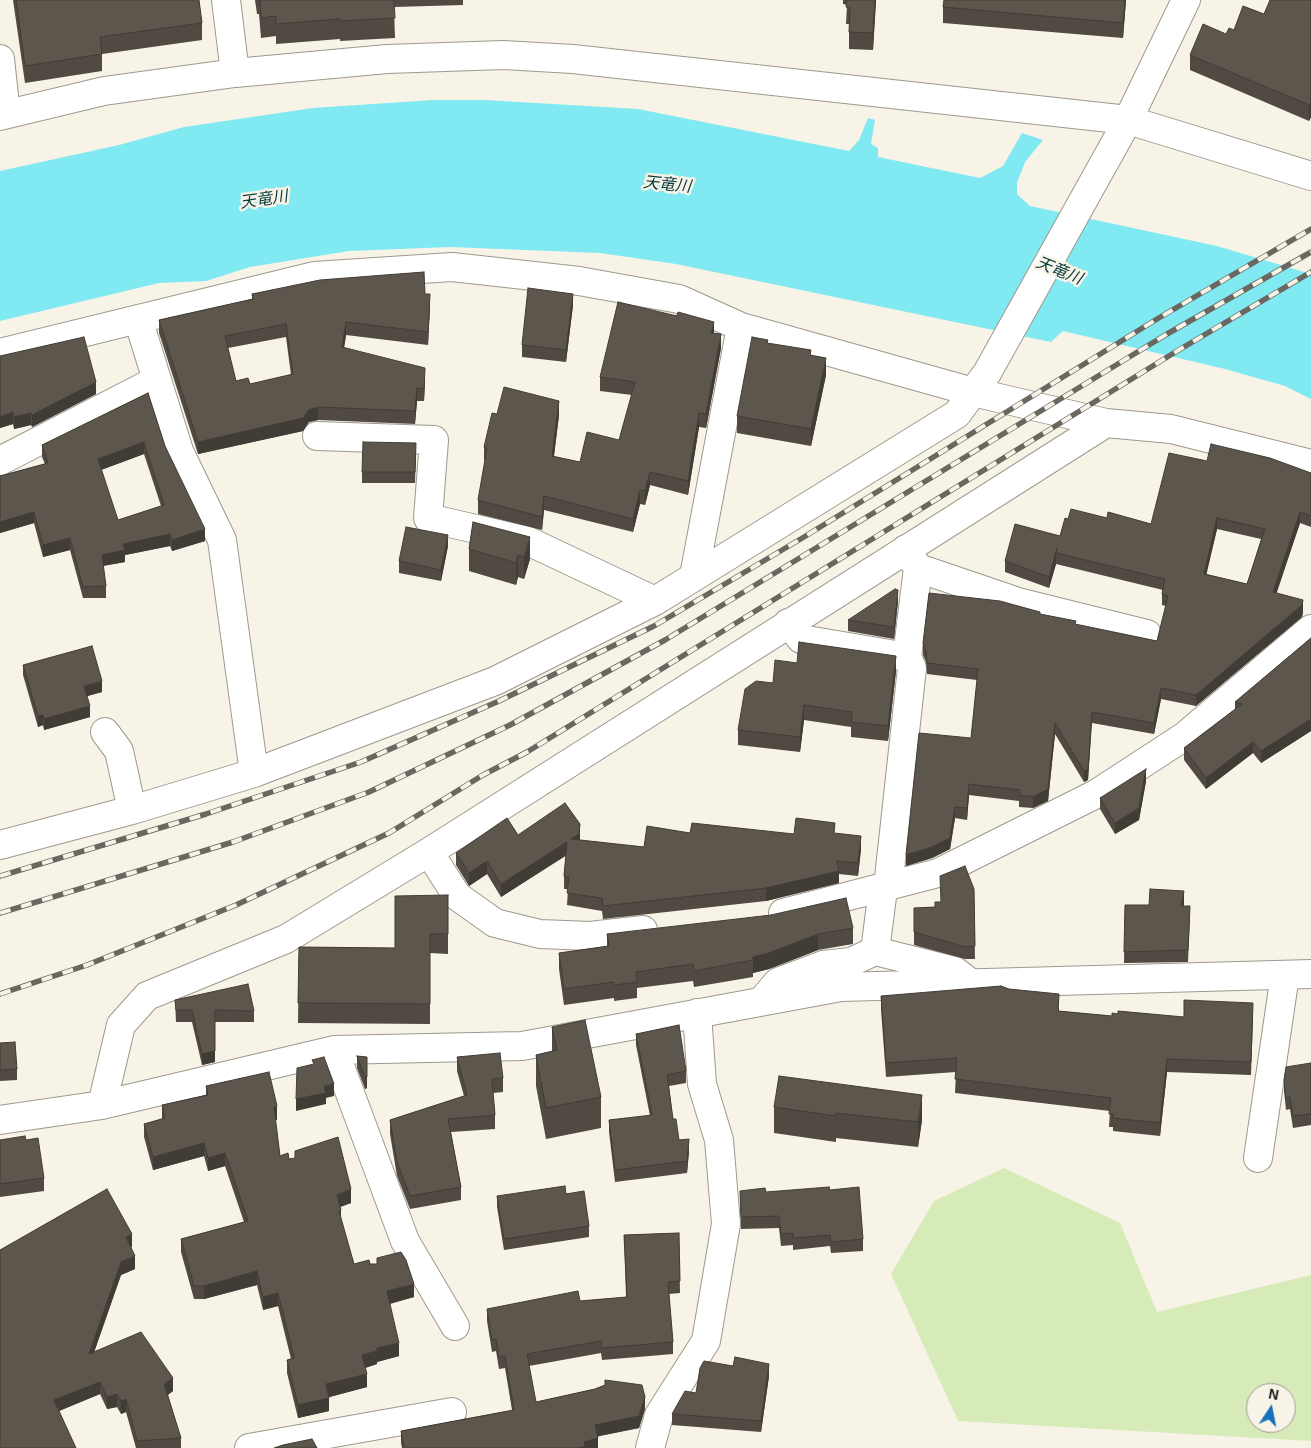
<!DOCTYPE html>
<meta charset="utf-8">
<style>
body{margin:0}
#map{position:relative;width:1311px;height:1448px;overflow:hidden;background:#f8f3e7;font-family:Arial,sans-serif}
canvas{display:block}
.north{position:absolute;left:1246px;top:1383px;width:50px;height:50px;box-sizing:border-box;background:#f8f3e7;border:1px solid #9f9b92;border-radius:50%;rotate:11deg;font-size:14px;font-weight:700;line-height:20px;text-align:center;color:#191713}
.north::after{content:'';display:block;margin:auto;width:18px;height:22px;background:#1870bd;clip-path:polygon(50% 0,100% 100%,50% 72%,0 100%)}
</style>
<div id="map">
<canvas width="1311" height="1448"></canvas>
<div class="north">N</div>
</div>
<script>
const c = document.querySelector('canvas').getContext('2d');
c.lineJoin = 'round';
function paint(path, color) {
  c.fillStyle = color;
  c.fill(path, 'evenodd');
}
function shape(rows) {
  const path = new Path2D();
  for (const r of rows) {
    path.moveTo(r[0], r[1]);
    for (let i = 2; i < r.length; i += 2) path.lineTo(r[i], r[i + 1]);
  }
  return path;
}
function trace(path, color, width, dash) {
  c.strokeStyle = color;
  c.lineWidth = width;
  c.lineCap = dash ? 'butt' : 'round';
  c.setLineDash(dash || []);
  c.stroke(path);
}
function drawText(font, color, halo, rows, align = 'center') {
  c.font = font + ' Arial,"Noto Sans JP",sans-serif';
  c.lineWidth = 5;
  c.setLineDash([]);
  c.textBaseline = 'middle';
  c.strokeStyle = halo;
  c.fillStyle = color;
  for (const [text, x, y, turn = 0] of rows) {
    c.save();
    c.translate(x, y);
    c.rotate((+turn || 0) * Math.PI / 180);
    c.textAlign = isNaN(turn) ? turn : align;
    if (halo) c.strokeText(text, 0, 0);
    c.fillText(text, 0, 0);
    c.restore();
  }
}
paint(shape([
 [1004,1168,1120,1223,1157,1312,1311,1275,1311,1441,958,1421,891,1274,934,1201],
 [1256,1393,1286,1393,1286,1423,1256,1423]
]), '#d7ebb8');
paint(shape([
 [433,100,485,100,638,109,849,151,859,140,868,118,875,120,871,144,878,148,878,157,980,178,1003,166,1022,133,1043,140,1025,162,1017,183,1017,194,1030,206,1217,246,1311,274,1311,399,1285,386,1225,369,1063,331,1051,342,676,264,600,253,450,247,349,251,250,267,206,281,159,283,0,321,0,171,119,145,184,127,313,108]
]), '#80e9f2');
const minor = shape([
 [226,0,235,73],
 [0,59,6,114],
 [0,116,104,91,235,73,387,59,503,55,573,59,1128,120,1311,176],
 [138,319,179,451,222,540,254,773],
 [0,353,314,276,452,267,579,281,679,299,741,327,973,392,1106,423,1171,429,1311,464],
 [317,436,434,440,428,518,528,541,655,601],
 [0,461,157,380],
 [918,568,1018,602,1147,634],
 [694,576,741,327],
 [788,623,801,639,907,657,918,568,906,549],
 [105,732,119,751,132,810],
 [0,845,132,810,254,773,495,681,655,601,957,414,987,373,1128,120,1186,0],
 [429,852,457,896,495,923,540,934,590,936,643,930],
 [888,887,912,668,907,657],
 [883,889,875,951,955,971,968,981],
 [783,913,938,873,1096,794,1185,736,1311,629],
 [765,997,778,982,823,965,851,962,875,951],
 [334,1050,405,1241,455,1326],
 [102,1105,121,1025,147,996,286,939,429,852,1106,423],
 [0,1120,102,1105,334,1050,522,1046,841,987,1311,974],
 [1258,1158,1285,975],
 [249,1448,452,1412],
 [650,1448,659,1415,706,1341,726,1224,719,1140,702,1084,697,1013]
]);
trace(minor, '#9e998e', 30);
trace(minor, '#fff', 28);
const rail = shape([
 [0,876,206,814,361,762,499,701,654,626,804,537,1157,319,1311,229],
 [0,913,233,842,369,792,510,725,665,640,1167,334,1311,252],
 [0,994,87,965,236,905,389,833,483,775,527,752,1177,351,1311,272]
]);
trace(rail, '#6a6760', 5.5);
trace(rail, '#f8f3e7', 4, [11]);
paint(shape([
 [13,0,199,0,202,23,202,40,102,54,102,71,25,83],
 [255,0,463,0,463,5,394,7,395,38,340,41,340,39,276,44,276,36,261,38,259,14,257,14],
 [843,0,876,0,873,50,849,49,849,24,846,24,847,5,843,4],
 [1126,0,1123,38,943,23,943,7],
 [1311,0,1311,117,1309,121,1190,70,1190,55,1226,34,1264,14],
 [252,294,425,294,430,306,428,345,346,335,344,348,425,381,424,401,417,401,415,424,318,420,309,422,303,431,198,454,159,333,159,320,252,299],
 [286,337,291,375,250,384,236,381,228,348],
 [573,305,566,362,522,357,522,345],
 [714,333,721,348,706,428,699,427,688,495,650,485,645,505,640,504,633,532,544,510,542,530,478,514,478,500,485,461,484,460,484,447,497,414,559,415,554,457,580,462,619,440,632,395,600,391,600,377],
 [768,344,811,355,826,375,811,446,737,433,737,416],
 [0,356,96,394,32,427,31,425,14,429,13,424,0,428],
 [148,393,165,446,205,541,172,551,170,546,125,555,125,562,103,566,106,586,106,598,83,598,70,550,43,557,34,523,0,533,0,476,45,464,42,457,42,445],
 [144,454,161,506,118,520,101,470],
 [416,455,415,483,362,483,362,472],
 [1207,461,1311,473,1311,527,1300,523,1276,593,1303,612,1302,617,1196,706,1161,699,1154,734,1092,723,1088,780,1084,782,1055,734,1048,801,1033,808,1019,807,1019,801,969,795,967,820,955,818,950,849,932,858,906,866,971,738,977,680,927,674,926,662,923,655,923,643,1040,615,1076,625,1157,641,1166,606,1162,605,1162,594,1163,590,1056,564,1049,588,1005,572,1005,561,1060,536,1068,519,1107,518,1151,524],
 [1217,529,1261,539,1247,584,1206,574],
 [473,522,530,559,524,579,518,577,516,585,469,571,469,549],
 [448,546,441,581,399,573,399,561],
 [898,601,894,639,848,631,848,620],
 [1311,638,1311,731,1261,763,1253,753,1206,789,1184,760,1184,748,1235,709,1235,702],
 [797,663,896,671,888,741,851,737,851,727,804,720,800,752,738,745,738,730,773,683],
 [23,665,102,692,87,696,90,717,44,730,43,725,38,727,23,675],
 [1146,781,1139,820,1115,834,1100,809,1100,798],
 [690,833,794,834,835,833,861,849,858,876,839,874,839,883,766,901,603,919,602,911,567,905,568,889,564,889,564,876,566,855,501,897,487,874,469,886,456,865,456,853,518,835,580,837,580,840,644,847],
 [974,889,975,959,965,959,914,945,914,908,935,907,941,902],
 [448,895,448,954,430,953,430,1024,298,1023,299,947,395,948],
 [1184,902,1184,906,1190,917,1188,962,1124,963,1125,905,1149,905],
 [853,928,853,944,818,950,769,969,753,973,753,977,694,987,693,981,637,988,637,998,614,1001,614,998,564,1005,559,969,559,953,607,946,607,934],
 [881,996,1059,1007,1059,1011,1112,1016,1184,1017,1253,1016,1251,1075,1167,1072,1160,1136,1113,1131,1113,1127,1109,1127,1110,1111,955,1093,956,1072,886,1077,881,1009],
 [175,1000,254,1011,254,1022,215,1022,215,1062,202,1065,192,1022,176,1022],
 [552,1027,601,1097,601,1128,546,1139,536,1086,536,1055,552,1051],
 [636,1034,686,1071,686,1083,669,1086,673,1119,679,1140,689,1151,687,1173,615,1182,609,1132,609,1120,650,1116,636,1045],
 [0,1043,17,1069,17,1080,0,1081],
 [357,1056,367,1057,367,1088,365,1089,357,1068],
 [457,1057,503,1078,503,1092,493,1093,495,1115,495,1129,451,1132,461,1187,461,1200,410,1209,397,1176,390,1134,390,1120,464,1096,457,1071],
 [1311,1063,1311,1125,1293,1128,1290,1109,1286,1110,1284,1091,1284,1080],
 [206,1086,277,1120,275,1120,280,1156,289,1159,351,1203,340,1207,341,1220,354,1264,370,1264,414,1297,390,1304,399,1356,377,1362,377,1364,365,1368,367,1387,329,1397,329,1411,298,1418,287,1373,287,1360,291,1359,278,1306,263,1310,257,1285,204,1299,194,1299,181,1252,181,1239,244,1222,225,1166,208,1171,204,1156,153,1170,144,1137,144,1124,162,1119,162,1105,206,1095],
 [774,1107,922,1120,918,1147,836,1138,836,1142,774,1133],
 [0,1140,26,1140,44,1178,44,1191,0,1197],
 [830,1190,863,1239,863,1251,831,1253,830,1246,793,1250,793,1245,781,1246,779,1228,741,1229,740,1191,766,1192],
 [566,1194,589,1226,589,1237,504,1250,497,1207,497,1196],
 [679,1233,680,1293,669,1294,673,1342,673,1354,602,1360,601,1353,529,1366,536,1402,595,1389,605,1385,605,1380,645,1409,639,1428,598,1436,598,1448,402,1448,401,1443,401,1431,512,1410,505,1368,499,1369,496,1351,492,1352,487,1321,487,1309,626,1297,624,1235],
 [131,1247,135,1269,121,1275,94,1352,173,1391,168,1395,181,1438,181,1448,136,1448,126,1412,121,1414,117,1407,107,1409,100,1394,59,1411,0,1448,0,1250,132,1247],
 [733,1366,769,1376,761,1432,672,1425,672,1414,696,1393]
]), '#504a42');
paint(shape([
 [875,0,876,0,873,50,873,33],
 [1125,0,1126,0,1123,38,1123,23],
 [1311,102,1311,117,1309,121,1309,105],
 [430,294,430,306,428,345,428,332],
 [573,294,573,305,566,362,566,350],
 [346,322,346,335,342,360,342,347],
 [714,322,714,336,711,333],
 [721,334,721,348,706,428,706,414],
 [826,358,826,375,811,446,811,429],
 [425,368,425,381,424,401,424,389],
 [96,382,96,394,32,427,32,415],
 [417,388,417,401,415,424,415,411],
 [559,401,559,415,552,470,552,456],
 [318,407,318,420,309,422,303,431,198,454,198,442],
 [13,412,13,424,0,428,0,417],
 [31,413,31,425,14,429,14,417],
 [699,413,699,427,688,495,688,481],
 [144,442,144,454,98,471,98,459],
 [650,472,650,485,645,505,645,491],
 [640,490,640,504,633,532,633,519],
 [544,496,544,510,542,530,542,517],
 [34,512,34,523,0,533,0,522],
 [1300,512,1300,523,1273,604,1273,592],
 [1217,518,1217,529,1204,585,1204,574],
 [205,529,205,541,172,551,172,540],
 [170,534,170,546,125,555,125,562,102,566,102,555,123,544],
 [448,535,448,546,441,581,441,570],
 [530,537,530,559,524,579,524,557],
 [70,538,70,550,43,557,43,545],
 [1056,553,1056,564,1049,588,1049,577],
 [518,555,518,577,516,585,516,563],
 [898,590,898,601,894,639,894,627],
 [1303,600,1303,612,1302,617,1196,706,1196,695],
 [896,656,896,671,888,741,888,726],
 [102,681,102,692,84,697,84,686],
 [1161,688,1161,699,1154,734,1154,723],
 [804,705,804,720,800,752,800,737],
 [90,706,90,717,44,730,44,719],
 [1092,712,1088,780,1084,782,1084,771],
 [43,715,43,725,38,727,38,716],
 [1311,719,1311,731,1261,763,1261,751],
 [1055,723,1055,734,1048,801,1033,808,1033,797],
 [1253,742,1253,753,1206,789,1206,778],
 [1146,769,1146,781,1139,820,1115,834,1115,823],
 [969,784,969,795,967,820,967,808],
 [955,807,955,818,950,849,932,858,906,866,906,855],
 [580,824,580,837,579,847,571,839],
 [861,836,861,849,858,876,858,863],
 [567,842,567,855,501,897,501,884],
 [487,861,487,874,469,886,469,873],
 [839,871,839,883,766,901,766,888],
 [1184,891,1184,902,1181,917,1181,906],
 [818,934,818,950,769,969,753,973,753,957],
 [215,1010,215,1062,202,1065,202,1054],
 [367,1057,367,1088,365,1089,365,1077],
 [1167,1059,1167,1072,1160,1136,1160,1123],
 [334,1084,334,1096,326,1098,326,1104,296,1111,296,1099,324,1086],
 [922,1095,922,1120,918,1147,918,1122],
 [277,1106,277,1120,274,1120,274,1107],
 [689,1139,689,1151,687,1173,687,1161],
 [204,1143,204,1156,153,1170,153,1157],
 [225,1153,225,1166,208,1171,208,1158],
 [351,1189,351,1203,337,1208,337,1195],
 [341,1210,341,1224,339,1211],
 [132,1234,132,1247,126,1249,126,1237],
 [135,1256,135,1269,121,1275,89,1367,89,1354,121,1262],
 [257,1271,257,1285,204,1299,204,1286],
 [414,1284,414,1297,387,1304,387,1291],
 [278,1293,278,1306,263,1310,263,1297],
 [399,1343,399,1356,377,1362,377,1364,362,1369,362,1355,377,1348],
 [769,1364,769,1376,761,1432,761,1421],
 [367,1374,367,1387,326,1398,326,1384],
 [173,1378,173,1391,164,1397,164,1384],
 [100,1382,100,1394,54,1413,54,1400],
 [117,1394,117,1407,107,1409,107,1397],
 [645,1397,645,1409,639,1428,595,1437,595,1425],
 [329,1398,329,1411,298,1418,298,1405],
 [126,1399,126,1412,121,1414,121,1401],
 [598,1438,598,1448,577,1448,584,1442]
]), '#413c36');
const building = shape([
 [16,0,199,0,202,23,100,37,102,54,25,66,16,0],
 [260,0,394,0,395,18,340,21,340,19,276,24,276,16,261,18,260,0],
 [847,0,875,0,873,33,849,32,850,8,846,7,847,0],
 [944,0,1125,0,1123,23,943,7,944,0],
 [1270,0,1311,0,1311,102,1309,105,1190,55,1203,24,1226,34,1229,28,1234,30,1243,6,1264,14,1270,0],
 [424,272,425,294,430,294,428,332,346,322,342,347,425,368,424,389,417,388,415,411,318,407,309,410,303,418,198,442,159,320,253,299,252,294,320,280,424,272],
 [286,324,293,374,250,384,248,378,236,381,225,336,286,324],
 [528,288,573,294,566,350,522,345,528,288],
 [618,302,677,316,678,312,714,322,711,333,721,334,706,414,699,413,688,481,650,472,645,491,640,490,633,519,544,496,542,517,478,500,487,448,484,447,492,413,497,414,504,387,559,401,552,456,580,462,587,432,619,440,635,382,600,377,618,302],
 [84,337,96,382,32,415,31,413,14,417,13,412,0,417,0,356,84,337],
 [752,337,768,340,767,343,811,350,810,355,826,358,811,429,737,416,752,337],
 [148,393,165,446,205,529,172,540,170,534,123,544,125,550,102,555,106,586,83,587,70,538,43,545,34,512,0,522,0,476,48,463,42,445,148,393],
 [144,442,164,505,118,520,98,459,144,442],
 [363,442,416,443,415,472,362,472,363,442],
 [1211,444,1270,458,1311,473,1311,516,1300,512,1273,592,1303,600,1302,605,1196,695,1161,688,1154,723,1092,712,1088,769,1084,771,1055,723,1048,789,1033,797,1019,795,1020,790,969,784,967,808,955,807,950,838,932,847,906,855,919,733,971,738,978,669,927,663,926,651,923,643,929,593,1000,601,1040,612,1040,614,1076,621,1075,624,1157,641,1168,596,1162,594,1165,579,1056,553,1057,548,1049,577,1005,561,1015,524,1060,536,1065,518,1068,519,1071,509,1107,518,1108,512,1151,524,1169,453,1207,461,1211,444],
 [1217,518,1265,529,1247,584,1204,574,1217,518],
 [473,522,530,537,524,557,518,555,516,563,469,549,473,522],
 [406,527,448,535,441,570,399,561,406,527],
 [895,589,898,590,894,627,848,620,895,589],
 [1311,638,1311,719,1261,751,1253,742,1206,778,1184,748,1242,704,1235,702,1311,638],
 [799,642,896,656,888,726,851,722,852,712,804,705,800,737,738,730,745,689,756,681,773,683,775,660,797,663,799,642],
 [92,646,102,681,84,686,90,706,44,719,43,715,38,716,23,665,92,646],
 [1146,769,1139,808,1115,823,1100,798,1146,769],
 [565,803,580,824,579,834,571,839,644,847,647,826,690,833,692,823,794,834,796,818,835,823,834,833,861,836,858,863,837,861,839,871,766,888,603,906,602,898,567,893,569,877,564,876,567,842,501,884,487,861,469,873,456,853,507,818,518,835,565,803],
 [965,866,974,889,975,946,965,947,914,932,914,908,935,907,935,902,941,902,940,876,965,866],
 [1150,889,1184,891,1181,906,1190,906,1188,950,1124,952,1125,905,1149,905,1150,889],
 [448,895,448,934,430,934,430,1004,298,1003,299,947,395,948,395,896,448,895],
 [846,898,853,928,818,934,769,953,753,957,753,960,694,971,693,964,636,972,637,982,614,985,614,982,564,989,559,953,609,946,607,934,771,915,846,898],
 [248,984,254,1011,215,1010,215,1051,202,1054,192,1010,176,1010,175,1000,248,984],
 [1001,986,1009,989,1059,994,1058,1011,1112,1016,1112,1013,1118,1014,1118,1011,1184,1017,1184,1000,1253,1003,1251,1062,1167,1059,1160,1123,1113,1118,1113,1114,1109,1114,1111,1098,955,1079,957,1058,886,1063,881,996,1001,986],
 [585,1020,601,1097,546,1108,536,1055,557,1050,552,1027,585,1020],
 [679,1025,686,1071,667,1075,673,1119,676,1119,679,1140,689,1139,687,1161,615,1170,609,1120,652,1115,636,1034,679,1025],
 [15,1042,17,1069,0,1070,0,1043,15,1042],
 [500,1053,503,1078,492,1079,495,1115,448,1119,461,1187,410,1196,397,1162,390,1120,467,1095,457,1057,500,1053],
 [357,1056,367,1057,367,1077,365,1077,357,1056],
 [324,1057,334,1084,324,1086,326,1093,296,1099,297,1068,314,1064,312,1060,324,1057],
 [1311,1063,1311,1114,1293,1116,1290,1097,1286,1098,1284,1080,1286,1067,1311,1063],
 [269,1072,277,1106,274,1107,280,1156,288,1153,289,1159,295,1158,295,1151,338,1137,351,1189,337,1195,341,1210,339,1211,354,1264,369,1260,370,1264,377,1264,377,1258,401,1252,406,1260,414,1284,387,1291,399,1343,377,1348,377,1351,362,1355,367,1374,326,1384,329,1398,298,1405,287,1360,294,1358,278,1293,263,1297,257,1271,204,1286,194,1286,181,1239,248,1221,225,1153,208,1158,204,1143,153,1157,144,1124,165,1118,162,1105,208,1095,206,1086,269,1072],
 [779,1076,922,1095,918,1122,836,1113,836,1116,774,1107,779,1076],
 [25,1136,26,1140,38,1138,44,1178,0,1184,0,1140,25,1136],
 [565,1186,566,1194,584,1191,589,1226,504,1239,497,1196,565,1186],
 [829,1187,830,1190,859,1187,863,1239,831,1242,830,1235,793,1238,793,1233,781,1234,779,1216,741,1217,740,1191,765,1188,766,1192,829,1187],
 [107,1189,132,1234,126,1237,135,1256,121,1262,89,1354,141,1332,173,1378,164,1384,181,1438,137,1441,126,1399,121,1401,117,1394,107,1397,100,1382,54,1400,76,1448,0,1448,0,1250,107,1189],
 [679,1233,680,1281,668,1282,673,1342,602,1348,601,1341,527,1354,536,1402,595,1389,605,1385,605,1380,642,1385,645,1397,639,1416,595,1425,598,1438,584,1442,585,1446,577,1448,404,1448,401,1431,514,1410,505,1356,499,1357,496,1339,492,1340,487,1309,578,1291,580,1301,627,1297,624,1235,679,1233],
 [735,1357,769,1364,761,1421,672,1414,685,1391,696,1393,700,1368,704,1361,733,1366,735,1357],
 [312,1439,317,1448,274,1448,283,1445,312,1439]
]);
paint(building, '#5d564d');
trace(building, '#413c36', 1);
drawText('italic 16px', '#04393d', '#f8f3e7', [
 ["天竜川",667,185,6],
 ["天竜川",264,200,-8],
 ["天竜川",1059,271,22]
]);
</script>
